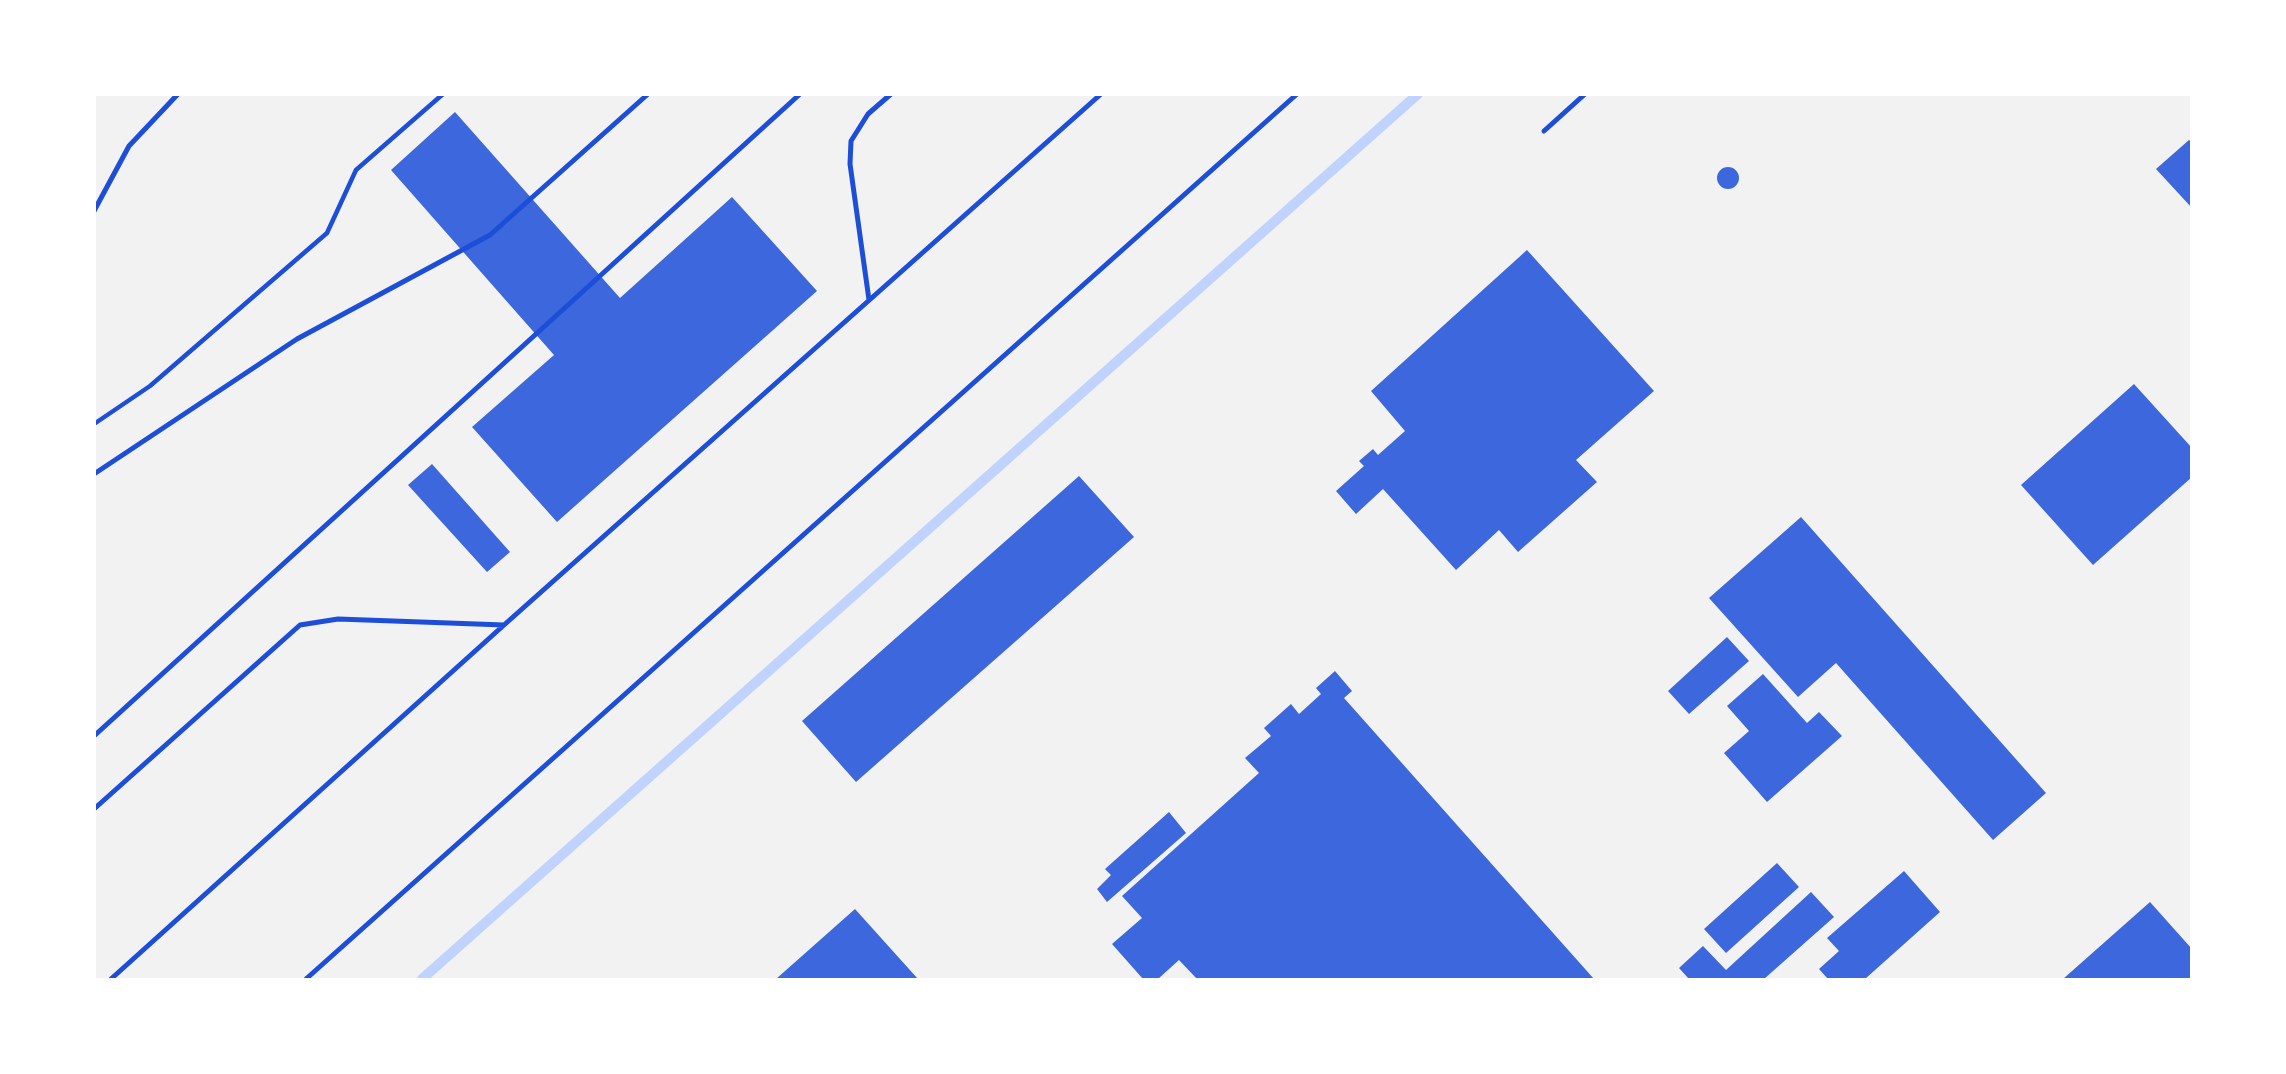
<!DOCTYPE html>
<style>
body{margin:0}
#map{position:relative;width:2286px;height:1074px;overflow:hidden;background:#f2f2f2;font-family:Manrope,sans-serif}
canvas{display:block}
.frame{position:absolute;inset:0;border:96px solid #fff;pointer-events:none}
</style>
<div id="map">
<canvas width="2286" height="1074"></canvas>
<div class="frame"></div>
</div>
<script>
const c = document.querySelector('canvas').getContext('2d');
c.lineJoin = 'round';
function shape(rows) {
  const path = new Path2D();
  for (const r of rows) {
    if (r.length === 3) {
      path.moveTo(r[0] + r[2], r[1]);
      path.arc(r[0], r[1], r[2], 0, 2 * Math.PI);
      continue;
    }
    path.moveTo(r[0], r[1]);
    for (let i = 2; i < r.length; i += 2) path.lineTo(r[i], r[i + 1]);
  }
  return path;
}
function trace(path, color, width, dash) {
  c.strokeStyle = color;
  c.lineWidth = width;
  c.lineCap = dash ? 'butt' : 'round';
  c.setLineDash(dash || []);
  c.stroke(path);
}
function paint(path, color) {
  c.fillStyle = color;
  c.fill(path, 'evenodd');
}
trace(shape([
 [422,979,1418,94]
]), '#bfd3fe', 10);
paint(shape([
 [455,112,620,298,732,197,817,291,557,522,472,427,554,355,391,170],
 [2189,140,2192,142,2192,208,2156,169],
 [1728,178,11],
 [1527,250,1654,391,1576,460,1597,482,1518,552,1499,530,1456,570,1383,489,1356,514,1336,491,1364,466,1359,461,1373,449,1378,455,1405,431,1371,391],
 [2134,384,2192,448,2192,477,2093,565,2021,485],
 [432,464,510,552,487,572,408,485],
 [1079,476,1134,537,856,782,802,721],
 [1801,517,2046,793,1993,840,1836,663,1798,697,1709,598],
 [1727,637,1749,661,1689,714,1668,691],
 [1335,671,1352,691,1344,698,1594,979,1197,979,1179,960,1158,979,1143,979,1112,944,1142,918,1122,896,1259,773,1245,758,1271,736,1264,728,1291,704,1299,714,1321,694,1316,688],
 [1763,674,1807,723,1819,712,1842,736,1767,802,1724,753,1749,731,1727,706],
 [1169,812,1186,833,1107,902,1097,889,1111,875,1105,869],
 [1777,863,1799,887,1726,953,1704,929],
 [1904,871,1940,912,1865,979,1828,979,1819,969,1839,951,1827,938],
 [1811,892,1834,917,1764,979,1689,979,1679,968,1703,946,1726,970],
 [2150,902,2192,949,2192,979,2063,979],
 [855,909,918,979,776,979]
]), '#3d67dc');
trace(shape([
 [94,424,150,386,327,233,356,170,443,94]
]), '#1d4ed8', 4.5);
trace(shape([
 [1544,131,1585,94],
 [94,211,129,146,178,94],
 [869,300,850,164,851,141,868,114,891,94],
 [94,474,297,339,490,235,648,94],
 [94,736,800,94],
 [94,809,300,625,338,619,504,625],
 [111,979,504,625,1101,94],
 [306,979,1297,94]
]), '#1d4ed8', 5);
</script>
